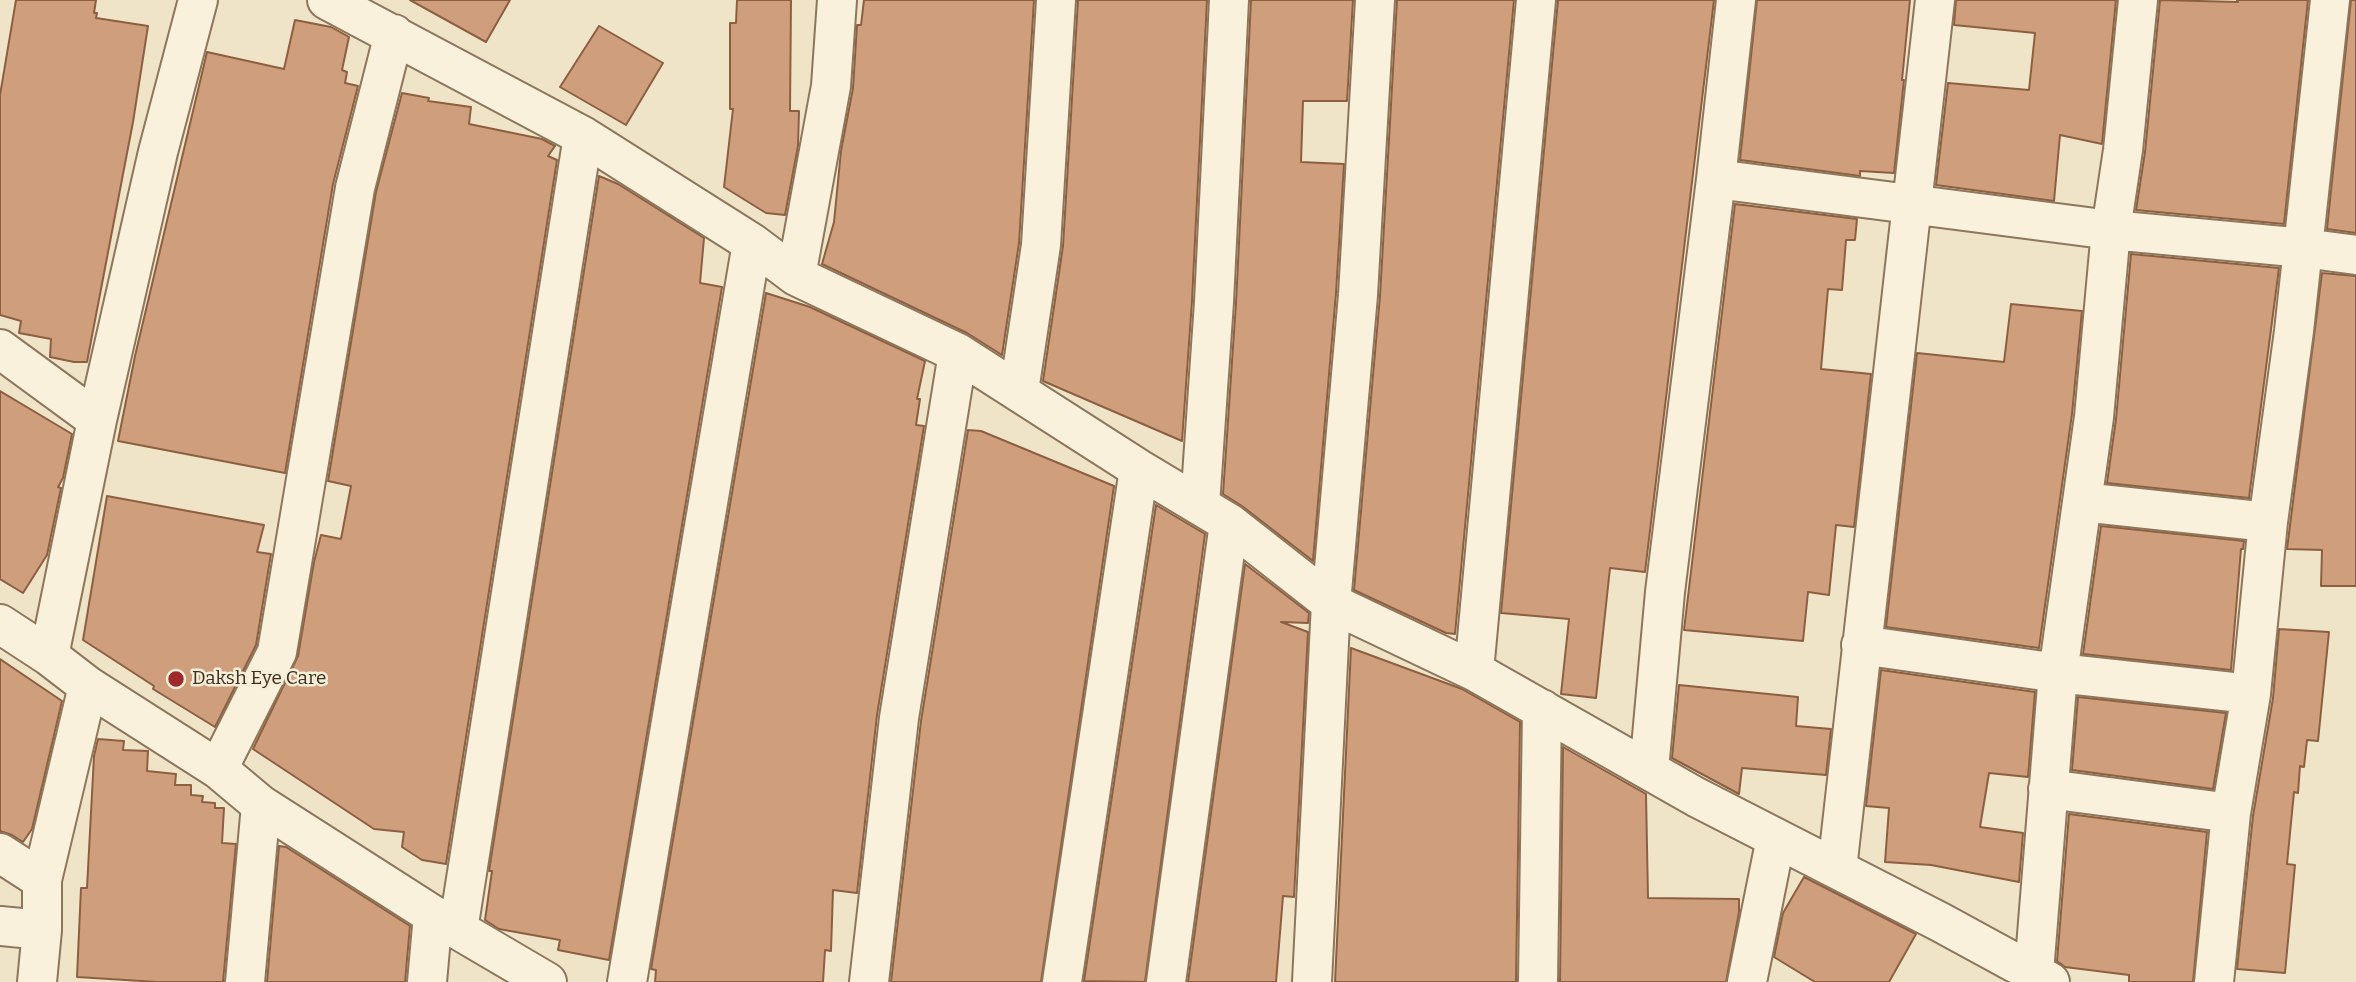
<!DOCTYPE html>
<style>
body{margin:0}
canvas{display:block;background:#f0e4c8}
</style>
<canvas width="2356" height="982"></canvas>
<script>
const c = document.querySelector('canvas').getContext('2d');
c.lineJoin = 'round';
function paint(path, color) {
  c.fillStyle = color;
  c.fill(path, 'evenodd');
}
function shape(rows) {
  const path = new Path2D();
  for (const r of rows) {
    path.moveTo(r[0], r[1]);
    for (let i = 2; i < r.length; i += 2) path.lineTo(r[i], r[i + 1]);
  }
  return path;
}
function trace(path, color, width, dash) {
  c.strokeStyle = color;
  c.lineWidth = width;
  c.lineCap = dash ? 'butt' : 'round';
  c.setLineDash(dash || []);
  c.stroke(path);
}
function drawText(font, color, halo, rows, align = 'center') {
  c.font = font + ' Bitter,serif';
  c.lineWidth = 5;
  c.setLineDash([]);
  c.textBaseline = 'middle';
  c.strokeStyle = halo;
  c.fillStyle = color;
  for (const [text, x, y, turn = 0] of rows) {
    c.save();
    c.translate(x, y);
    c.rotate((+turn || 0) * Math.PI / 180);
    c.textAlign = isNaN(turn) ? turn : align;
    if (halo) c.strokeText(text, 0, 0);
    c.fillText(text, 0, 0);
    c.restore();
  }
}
const building = shape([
 [16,0,96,0,94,13,97,13,96,18,148,26,133,122,87,362,74,362,50,357,51,339,19,333,21,321,0,315,0,95,16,0],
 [410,0,510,0,486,42,410,0],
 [737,0,791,0,790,111,799,111,798,146,785,215,766,213,724,187,733,109,730,109,730,23,736,23,737,0],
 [864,0,1034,0,1019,243,1002,355,967,333,822,264,834,222,841,151,853,88,857,25,861,25,864,0],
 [1078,0,1207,0,1192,301,1182,441,1043,381,1063,246,1078,0],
 [1251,0,1353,0,1347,101,1303,101,1301,162,1344,164,1336,293,1313,561,1242,506,1223,494,1236,303,1251,0],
 [1397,0,1514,0,1455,634,1446,633,1354,590,1380,296,1397,0],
 [1558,0,1714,0,1645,572,1610,568,1596,698,1561,694,1569,619,1501,613,1558,0],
 [1757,0,1910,0,1902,80,1904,80,1894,173,1860,171,1860,176,1740,160,1757,0],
 [1956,0,2116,0,2102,144,2060,135,2054,201,1936,185,1948,83,2029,90,2035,33,1954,25,1956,0],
 [2160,0,2238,2,2237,0,2308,0,2284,224,2136,210,2145,152,2160,0],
 [2351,0,2356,0,2356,233,2327,229,2351,0],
 [295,20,331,27,349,37,342,70,347,72,345,83,358,86,333,184,285,473,118,441,135,356,207,52,284,69,295,20],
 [599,26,663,63,626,125,560,87,599,26],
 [402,93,429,98,428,101,471,107,469,124,542,139,555,146,548,156,557,160,446,864,422,860,402,847,404,832,374,829,253,749,298,656,314,562,321,535,341,539,351,486,328,481,376,192,402,93],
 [599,176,618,184,704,238,700,283,722,287,609,960,558,950,560,940,499,929,485,920,492,871,489,871,599,176],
 [1735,204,1857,219,1855,240,1846,240,1842,290,1828,289,1821,369,1871,374,1854,527,1836,525,1829,595,1808,592,1803,641,1684,630,1735,204],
 [2131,254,2279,268,2249,498,2107,483,2116,419,2131,254],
 [2322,273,2356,276,2356,586,2321,586,2322,550,2287,549,2322,273],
 [766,293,810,307,925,361,917,399,920,399,916,425,924,426,877,715,857,893,833,890,831,951,825,950,823,982,655,982,656,970,651,969,766,293],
 [2011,304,2082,311,2072,414,2039,648,1886,627,1917,353,2004,362,2011,304],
 [0,391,72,434,63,478,58,487,61,488,47,555,23,593,0,579,0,391],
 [968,430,981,431,1114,486,1041,982,891,982,921,721,968,430],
 [107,496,264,525,257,552,271,554,256,645,215,727,153,689,154,686,83,640,107,496],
 [1156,505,1205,534,1145,982,1084,981,1156,505],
 [2101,526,2244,541,2243,549,2241,549,2231,670,2083,654,2101,526],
 [1245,564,1309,613,1308,623,1281,622,1308,632,1294,897,1283,896,1276,982,1188,982,1245,564],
 [2279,629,2329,632,2318,741,2307,740,2304,767,2300,766,2298,793,2294,792,2287,864,2295,865,2285,973,2237,969,2253,816,2273,698,2279,629],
 [1351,648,1462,689,1520,722,1516,982,1335,982,1351,648],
 [0,659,62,701,32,829,23,842,12,835,0,831,0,659],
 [1881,670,2035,692,2028,777,1989,773,1980,827,2023,833,2019,882,1931,865,1885,862,1889,808,1866,806,1881,670],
 [1679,685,1798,697,1796,726,1831,729,1826,775,1742,768,1739,794,1672,758,1679,685],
 [2078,697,2226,713,2213,789,2072,770,2078,697],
 [98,739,124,741,123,750,148,751,147,771,176,774,175,785,191,785,191,795,203,796,202,802,215,803,215,808,224,808,222,843,236,844,223,982,157,982,77,977,81,888,87,888,94,756,98,739],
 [1563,747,1646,794,1648,898,1739,899,1739,912,1726,982,1560,982,1563,747],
 [2069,814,2207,832,2193,982,2129,982,2129,975,2065,967,2057,961,2069,814],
 [279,846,286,847,410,926,405,982,267,982,279,846],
 [1804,877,1916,934,1889,982,1815,982,1774,957,1783,913,1804,877]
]);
paint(building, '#cf9f7d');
trace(building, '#8d5f41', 2);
const street = shape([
 [327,0,583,136,752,243,796,276,958,353,1139,469,1229,523,1331,603,1474,671,1696,797,1940,922,2050,982],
 [1716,179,2111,230,2304,248,2356,255],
 [796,276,831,86,837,0],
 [0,349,97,420],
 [1019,391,1041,245,1056,0],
 [2082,502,2268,522],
 [1200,505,1214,302,1229,0],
 [0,624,49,656,88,686,218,769,261,805,433,915,547,982],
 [1861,645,2058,673,2251,694],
 [49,656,97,420,158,152,198,0],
 [1474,671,1536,0],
 [218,769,277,652,355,188,394,34],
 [1649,770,1665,592,1716,179,1736,0],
 [2048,789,2231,813],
 [0,853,42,880],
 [1837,869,1935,0],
 [0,926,42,930],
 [458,930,583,136],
 [2034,972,2058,673,2094,417,2111,230,2123,150,2138,0],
 [37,982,42,930,42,880,88,686],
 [245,982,261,805],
 [427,982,433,915],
 [627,982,752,243],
 [869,982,899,718,958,353],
 [1062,982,1139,469],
 [1166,982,1229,523],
 [1312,982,1331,603,1358,295,1375,0],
 [1538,982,1542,709],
 [1747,982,1776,838],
 [2214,982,2231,813,2251,694,2268,522,2294,331,2330,0]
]);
trace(street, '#8d765c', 42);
trace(street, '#faf1dc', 38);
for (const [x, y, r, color] of [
 [176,679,9,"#9e2a2b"]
]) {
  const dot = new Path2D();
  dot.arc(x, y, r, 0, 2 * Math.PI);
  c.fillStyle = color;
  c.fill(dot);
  trace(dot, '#f7eed8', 2.5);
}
drawText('19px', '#3d2e20', '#f7eed8', [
 ["Daksh Eye Care",192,679]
], 'left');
</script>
